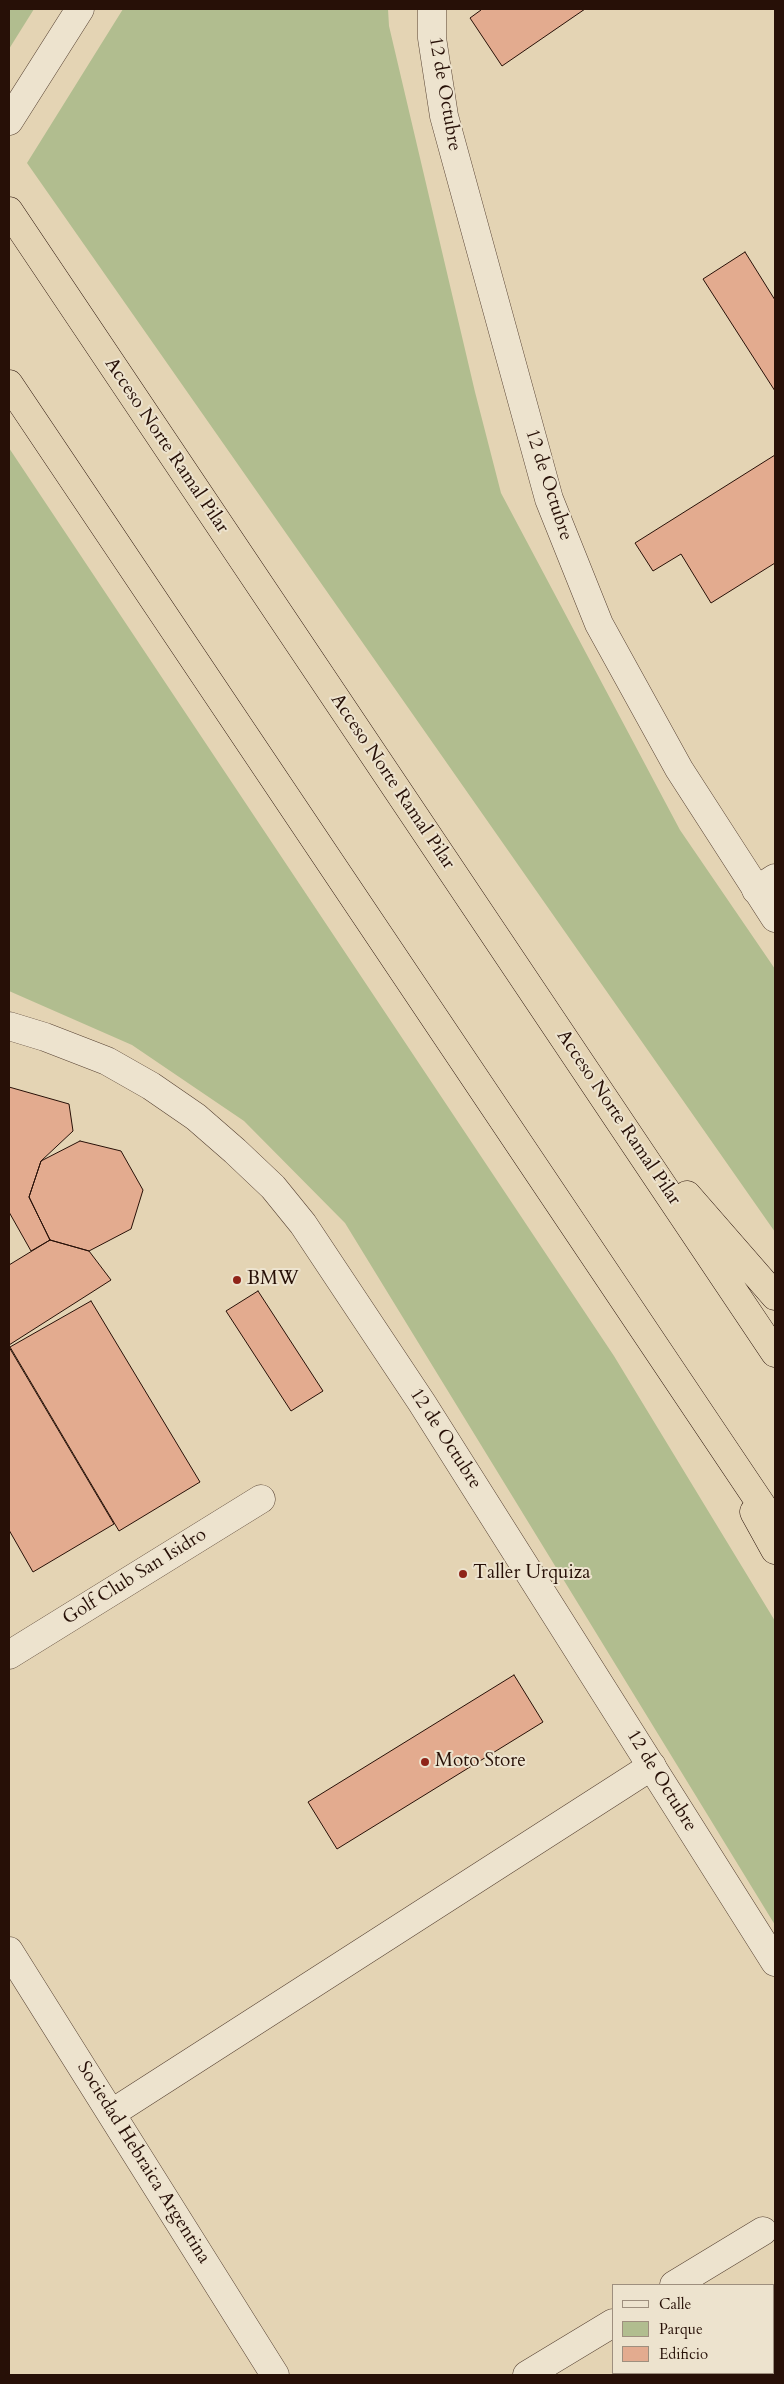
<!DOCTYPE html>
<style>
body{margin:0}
#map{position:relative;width:784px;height:2384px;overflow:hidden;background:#e4d4b4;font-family:Cardo,serif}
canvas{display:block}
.frame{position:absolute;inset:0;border:10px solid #271007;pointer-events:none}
.legend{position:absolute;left:612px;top:2284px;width:162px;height:90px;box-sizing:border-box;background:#ede3ce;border:1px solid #9e8f7e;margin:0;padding:6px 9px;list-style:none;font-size:15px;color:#271007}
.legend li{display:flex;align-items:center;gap:10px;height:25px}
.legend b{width:25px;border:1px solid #9e8f7e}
</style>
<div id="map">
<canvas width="784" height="2384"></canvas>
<div class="frame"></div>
<ul class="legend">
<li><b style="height:6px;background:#ede3ce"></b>Calle</li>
<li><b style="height:14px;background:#b1bd8f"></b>Parque</li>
<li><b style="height:14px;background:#e3ab8f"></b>Edificio</li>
</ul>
</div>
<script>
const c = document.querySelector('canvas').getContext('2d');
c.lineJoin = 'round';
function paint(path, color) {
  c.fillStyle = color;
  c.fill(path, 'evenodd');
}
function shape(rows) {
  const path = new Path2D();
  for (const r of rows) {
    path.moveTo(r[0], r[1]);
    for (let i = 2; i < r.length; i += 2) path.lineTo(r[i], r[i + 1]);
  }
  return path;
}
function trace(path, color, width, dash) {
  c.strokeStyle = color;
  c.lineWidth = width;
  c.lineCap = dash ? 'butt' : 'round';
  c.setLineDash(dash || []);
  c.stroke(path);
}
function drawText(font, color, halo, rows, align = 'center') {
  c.font = font + ' Cardo,serif';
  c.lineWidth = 4;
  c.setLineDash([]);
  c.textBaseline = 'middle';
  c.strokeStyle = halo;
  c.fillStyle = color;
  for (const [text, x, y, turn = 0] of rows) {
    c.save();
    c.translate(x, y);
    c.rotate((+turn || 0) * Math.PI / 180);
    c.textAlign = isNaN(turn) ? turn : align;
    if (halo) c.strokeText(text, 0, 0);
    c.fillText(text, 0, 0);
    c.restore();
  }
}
paint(shape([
 [9,9,34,9,9,49],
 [123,9,388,9,389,26,475,392,501,493,680,830,775,969,775,1232,27,163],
 [9,448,614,1356,775,1621,775,1925,345,1223,244,1121,132,1045,9,991]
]), '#b1bd8f');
const building = shape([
 [480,9,585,9,502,66,470,18,481,10,480,9],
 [745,252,775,300,775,391,703,279,745,252],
 [775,455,775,563,711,603,681,554,653,571,635,543,775,455],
 [9,1087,69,1104,73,1131,41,1161,29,1197,50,1240,31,1251,9,1212,9,1087],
 [80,1141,121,1151,143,1190,131,1229,89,1251,50,1240,29,1197,41,1161,80,1141],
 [50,1240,89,1251,111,1280,9,1345,9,1265,50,1240],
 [258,1291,323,1391,291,1411,226,1311,258,1291],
 [91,1301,200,1482,119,1531,10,1347,91,1301],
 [9,1347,114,1524,33,1572,9,1530,9,1347],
 [514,1675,543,1722,337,1849,308,1802,514,1675]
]);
paint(building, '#e3ab8f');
trace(building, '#271007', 1);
const minor = shape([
 [756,890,775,878],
 [9,1655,261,1499],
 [9,1951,275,2375],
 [112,2113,652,1766],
 [674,2285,763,2231],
 [527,2375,613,2323]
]);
const tertiary = shape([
 [432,9,432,38,444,116,549,499,599,624,679,769,775,918],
 [9,121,80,9],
 [9,1026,45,1037,107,1061,151,1086,196,1117,235,1151,273,1187,303,1224,422,1403,775,1962]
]);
const motorway = shape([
 [9,211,775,1353],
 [9,384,775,1525],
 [687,1195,775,1296],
 [754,1512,775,1550]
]);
trace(minor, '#564132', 29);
trace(tertiary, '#564132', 29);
trace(motorway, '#271007', 29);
trace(minor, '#ede3ce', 28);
trace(tertiary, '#ede3ce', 28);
trace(motorway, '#e4d4b4', 28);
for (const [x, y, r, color] of [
 [237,1280,5,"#8f2418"],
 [463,1574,5,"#8f2418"],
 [425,1762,5,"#8f2418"]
]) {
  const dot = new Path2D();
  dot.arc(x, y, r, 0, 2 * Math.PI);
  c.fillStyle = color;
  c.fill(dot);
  trace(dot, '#ede3ce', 2);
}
drawText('19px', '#271007', '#ede3ce', [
 ["12 de Octubre",444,94,80],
 ["Acceso Norte Ramal Pilar",166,446,56],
 ["12 de Octubre",548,485,72],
 ["Acceso Norte Ramal Pilar",392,782,56],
 ["Acceso Norte Ramal Pilar",618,1118,56],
 ["12 de Octubre",445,1439,57],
 ["Golf Club San Isidro",135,1577,-32],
 ["12 de Octubre",661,1781,58],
 ["Sociedad Hebraica Argentina",143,2163,58]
]);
drawText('19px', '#271007', '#ede3ce', [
 ["BMW",247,1280],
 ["Taller Urquiza",473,1574],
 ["Moto Store",435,1762]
], 'left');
</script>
